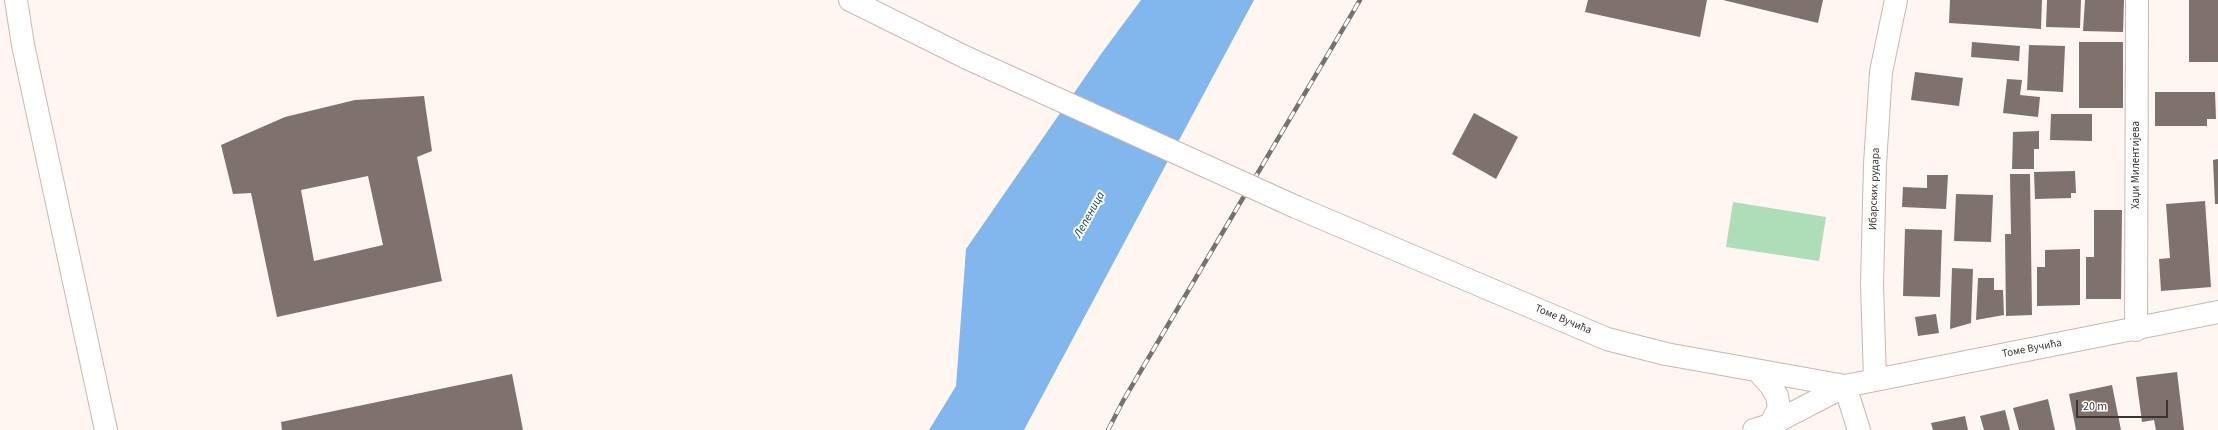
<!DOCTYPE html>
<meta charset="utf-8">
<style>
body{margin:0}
#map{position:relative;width:2218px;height:430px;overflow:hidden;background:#fff5f1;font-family:"Source Sans 3",sans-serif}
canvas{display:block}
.scale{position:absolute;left:2076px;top:400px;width:92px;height:18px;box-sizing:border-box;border:2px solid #3a3432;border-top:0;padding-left:5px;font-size:12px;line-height:14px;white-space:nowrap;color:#3a3432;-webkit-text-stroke:3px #fff;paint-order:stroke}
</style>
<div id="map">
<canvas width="2218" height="430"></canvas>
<div class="scale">20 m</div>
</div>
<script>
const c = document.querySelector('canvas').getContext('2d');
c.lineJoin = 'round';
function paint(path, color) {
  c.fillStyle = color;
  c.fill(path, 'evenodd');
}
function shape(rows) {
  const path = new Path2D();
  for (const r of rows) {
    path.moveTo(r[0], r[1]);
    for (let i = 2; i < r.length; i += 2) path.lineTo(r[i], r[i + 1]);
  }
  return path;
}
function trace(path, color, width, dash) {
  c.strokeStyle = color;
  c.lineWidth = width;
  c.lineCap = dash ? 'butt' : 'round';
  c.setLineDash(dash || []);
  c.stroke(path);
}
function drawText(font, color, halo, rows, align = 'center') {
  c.font = font + ' "Source Sans 3",sans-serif';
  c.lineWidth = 4;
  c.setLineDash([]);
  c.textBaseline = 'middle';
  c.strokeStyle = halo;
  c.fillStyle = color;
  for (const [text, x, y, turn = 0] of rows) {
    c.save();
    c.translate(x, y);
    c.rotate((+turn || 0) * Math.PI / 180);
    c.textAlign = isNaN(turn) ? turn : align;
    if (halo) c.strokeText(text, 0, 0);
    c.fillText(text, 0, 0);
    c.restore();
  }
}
paint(shape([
 [1733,202,1826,217,1819,261,1726,247]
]), '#aedeb7');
paint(shape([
 [1141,0,1254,0,1024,430,929,430,956,386,966,249,1101,54]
]), '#81b7ec');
paint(shape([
 [1588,0,1707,0,1700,37,1585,12],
 [1723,0,1823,0,1818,23],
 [1950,0,2042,0,2041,29,1949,23],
 [2047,0,2081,0,2080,28,2046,27],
 [2085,0,2124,0,2123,32,2083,31],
 [2189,0,2218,0,2218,62,2189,62],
 [1972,42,2020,46,2019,61,1971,57],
 [2079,42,2123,42,2123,108,2079,108],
 [2029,45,2065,46,2063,92,2027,90],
 [1915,72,1963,78,1959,106,1911,100],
 [2007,79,2022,80,2020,95,2040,97,2038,117,2003,113],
 [2155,92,2215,92,2216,119,2207,119,2207,126,2155,126],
 [424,96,432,151,417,157,442,281,277,317,251,193,233,194,221,145,285,117,355,100],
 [368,176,383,245,314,261,301,190],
 [1474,113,1518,137,1496,179,1452,154],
 [2051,114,2092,114,2092,141,2050,140],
 [2039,131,2039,149,2034,149,2034,169,2012,169,2013,132],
 [2218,159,2218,204,2215,204,2213,160],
 [2075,171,2076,193,2071,193,2071,198,2035,199,2034,172],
 [2010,174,2030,174,2032,315,2006,316,2005,234,2011,234],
 [1927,175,1948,175,1946,209,1902,207,1903,187,1927,188],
 [1956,194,1993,195,1991,242,1954,241],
 [2205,201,2211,287,2161,291,2159,259,2170,258,2166,204],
 [2094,210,2122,210,2121,299,2086,299,2086,257,2094,257],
 [1905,229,1942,230,1940,297,1903,296],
 [2080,249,2080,305,2037,306,2037,267,2045,267,2045,250],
 [1952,268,1973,269,1971,323,1950,329],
 [1978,278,1994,278,1994,290,2003,290,2004,315,1976,320],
 [1936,314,1939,333,1918,336,1915,317],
 [2177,372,2184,430,2156,430,2154,420,2142,422,2136,377],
 [512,374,523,430,282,430,281,422],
 [2112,385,2121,430,2076,430,2069,394],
 [2048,399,2055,430,2019,430,2013,408],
 [2005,410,2010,430,1984,430,1980,416],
 [1965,416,1968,430,1933,430,1931,423]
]), '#7f716c');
const street = shape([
 [16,0,23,45,106,430],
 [850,0,967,58],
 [1296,207,1607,339,1666,354,1845,386,2218,312],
 [2136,330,2137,0],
 [1758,371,1771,386,1777,396,1779,408,1770,425],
 [1875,379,1872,285,1875,164,1881,72,1896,0],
 [1754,430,1770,425,1845,386,1859,430]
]);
trace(street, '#c7b8b1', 24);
trace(street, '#fff', 22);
const rail = shape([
 [1108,430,1123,401,1360,0]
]);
trace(rail, '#78716e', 4.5);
trace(rail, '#fff', 3, [9]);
const streetBridge = shape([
 [967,58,1296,207]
]);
trace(streetBridge, '#c7b8b1', 24, []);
trace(streetBridge, '#fff', 22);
drawText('11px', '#3a3432', '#fff', [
 ["Хаџи Милентијева",2137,165,-90],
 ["Ибарских рудара",1875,189,-88],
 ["Томе Вучића",1563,320,23],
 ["Томе Вучића",2032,349,-11]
]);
drawText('italic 12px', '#10385a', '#fff', [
 ["Лепеница",1090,215,-61]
]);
</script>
